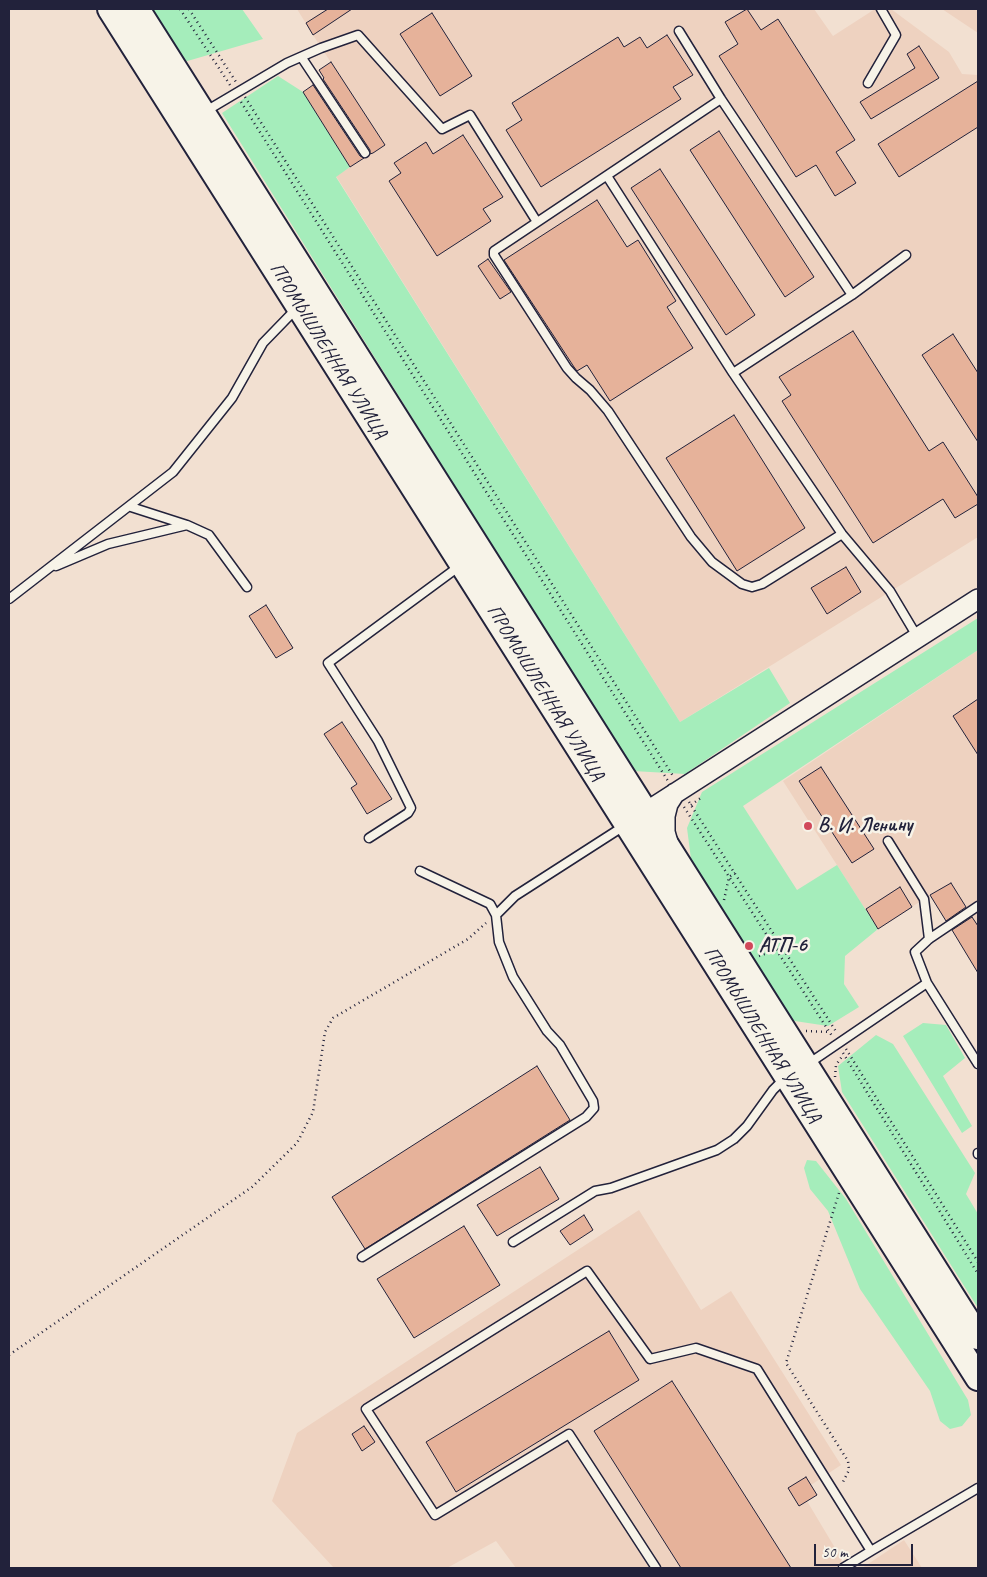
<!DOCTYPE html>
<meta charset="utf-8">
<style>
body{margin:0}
#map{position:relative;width:987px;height:1577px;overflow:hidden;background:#f2e0d1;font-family:Caveat,sans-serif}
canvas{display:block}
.frame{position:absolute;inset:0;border:10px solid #22223b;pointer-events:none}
.scale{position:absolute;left:814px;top:1544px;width:99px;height:22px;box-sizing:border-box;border:2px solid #22223b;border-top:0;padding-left:6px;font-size:15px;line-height:18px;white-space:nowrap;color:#22223b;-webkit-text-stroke:4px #f7f3e8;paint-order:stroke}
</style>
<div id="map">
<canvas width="987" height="1577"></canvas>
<div class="frame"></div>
<div class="scale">50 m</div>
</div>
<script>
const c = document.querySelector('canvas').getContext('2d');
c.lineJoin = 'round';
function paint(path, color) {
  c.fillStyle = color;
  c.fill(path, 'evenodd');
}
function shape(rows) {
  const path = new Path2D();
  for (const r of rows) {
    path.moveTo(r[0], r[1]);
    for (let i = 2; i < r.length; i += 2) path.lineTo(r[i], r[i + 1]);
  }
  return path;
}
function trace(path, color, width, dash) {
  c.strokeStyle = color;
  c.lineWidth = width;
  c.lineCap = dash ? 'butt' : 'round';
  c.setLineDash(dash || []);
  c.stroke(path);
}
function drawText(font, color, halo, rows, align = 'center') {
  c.font = font + ' Caveat,sans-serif';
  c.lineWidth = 5;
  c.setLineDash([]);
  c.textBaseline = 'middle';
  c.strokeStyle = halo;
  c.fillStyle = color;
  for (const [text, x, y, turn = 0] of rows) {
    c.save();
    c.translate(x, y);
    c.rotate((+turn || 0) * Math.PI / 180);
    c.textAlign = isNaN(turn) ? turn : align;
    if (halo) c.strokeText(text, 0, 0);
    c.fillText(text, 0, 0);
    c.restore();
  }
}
paint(shape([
 [297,9,814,9,833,36,875,9,891,9,949,52,962,74,978,75,978,537,680,722,336,176,385,145,313,35],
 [942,9,978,9,978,33],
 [978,650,978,972,930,895,878,929,783,781],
 [639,1210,701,1310,731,1291,841,1465,811,1485,817,1495,807,1501,847,1568,516,1568,496,1541,447,1568,334,1568,272,1501,297,1433],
 [904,1540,922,1568,862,1568]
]), '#eed2c0');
paint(shape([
 [151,9,242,9,263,39,184,62],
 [278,76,303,92,350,167,336,177,680,722,769,668,790,703,685,774,633,771,222,113],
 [978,618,978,650,743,806,797,890,837,865,878,929,845,956,844,984,859,1007,828,1026,788,1020,691,859,687,828,702,792],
 [923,1023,946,1025,965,1058,943,1076,972,1126,962,1133,903,1036],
 [876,1035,893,1044,975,1173,966,1194,978,1214,978,1308,842,1092,838,1066],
 [807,1160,816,1161,846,1199,968,1400,971,1415,962,1426,950,1429,940,1421,930,1391,860,1289,828,1211,810,1189,804,1168]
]), '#a5edbb');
const building = shape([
 [328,9,352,9,313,35,306,23,328,9],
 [747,9,761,30,778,19,855,140,836,152,856,183,835,196,816,165,796,177,719,56,738,44,725,22,747,9],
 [432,13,472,76,440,96,400,34,432,13],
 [667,35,693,75,673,87,681,99,541,187,506,130,522,120,512,103,618,37,624,47,640,37,647,48,667,35],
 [919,46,939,78,871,119,860,102,915,68,907,54,919,46],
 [331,62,385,145,373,153,370,154,370,150,323,79,324,78,319,70,331,62],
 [978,81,978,127,899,177,878,144,978,81],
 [313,85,360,156,364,158,350,167,303,92,313,85],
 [719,131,814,277,785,297,690,150,719,131],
 [463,135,503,197,483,209,491,221,437,256,389,181,401,173,394,163,426,142,433,154,463,135],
 [660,169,755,315,726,335,631,188,660,169],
 [597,200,627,247,638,240,676,301,667,307,693,348,610,401,587,365,577,371,574,367,504,260,597,200],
 [488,259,511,292,500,299,478,266,488,259],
 [853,331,929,451,943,442,978,497,978,504,955,518,943,499,873,543,782,401,791,395,779,377,853,331],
 [953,334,978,373,978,442,922,355,953,334],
 [734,415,805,528,737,571,666,458,734,415],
 [846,567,861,592,827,614,811,588,846,567],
 [266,605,293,648,276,658,249,616,266,605],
 [978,699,978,755,953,716,978,699],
 [342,722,392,799,367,814,351,788,357,784,324,734,342,722],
 [821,767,874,849,852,863,799,781,821,767],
 [951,883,966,907,946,921,930,895,951,883],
 [900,887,912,907,878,929,866,909,900,887],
 [972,917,978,926,978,973,952,930,972,917],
 [537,1066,570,1120,365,1249,332,1197,537,1066],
 [540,1167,559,1199,497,1236,477,1205,540,1167],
 [584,1215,593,1230,570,1245,560,1231,584,1215],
 [464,1226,500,1285,414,1338,377,1279,464,1226],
 [609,1331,639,1380,456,1492,426,1442,609,1331],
 [672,1381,791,1568,681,1568,594,1431,672,1381],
 [364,1426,375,1442,362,1451,352,1434,364,1426],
 [806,1477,817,1495,799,1506,788,1488,806,1477]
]);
paint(building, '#e6b29a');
trace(building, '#22223b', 1);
const service = shape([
 [679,31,721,99,852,295,733,373,842,534,890,591,918,638],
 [302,58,365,153],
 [868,83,896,35,881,9],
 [721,99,494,251,494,255,567,368,576,378,590,390,608,411,691,537,712,562,742,584,752,587,762,584,842,534],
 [206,111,287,63,321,48,358,35,442,129,470,115,537,222],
 [607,176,733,373],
 [852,295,906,255],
 [187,525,209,535,247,587],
 [56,566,108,544,187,525,131,507],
 [9,599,173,472,232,398,263,343,296,309],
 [369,838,408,813,411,808,378,741,328,663,461,565],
 [888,841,924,899,929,939],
 [496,915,515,896,624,826],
 [927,983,915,952,929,939,978,906],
 [808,1064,927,983,978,1064],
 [978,1153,978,1154],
 [513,1242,595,1191,611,1188,717,1150,734,1139,747,1126,773,1090,785,1078],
 [362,1257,586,1117,594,1108,593,1101,560,1045,547,1031,513,977,499,942,496,915,490,904,420,871],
 [656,1568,569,1434,435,1515,366,1409,587,1271,650,1359,696,1348,757,1369,871,1551,978,1488],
 [843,1568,871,1551]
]);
const tertiary = shape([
 [646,812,978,599],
 [669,846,665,832,665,816,668,804,675,793]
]);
const primary = shape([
 [110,9,978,1378],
 [137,9,978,1337]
]);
trace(service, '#22223b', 11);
trace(tertiary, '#22223b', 22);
trace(primary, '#22223b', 28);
trace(shape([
 [180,9,230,85],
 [189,9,236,82],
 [245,97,673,776],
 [241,102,668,781],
 [689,802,837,1033],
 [691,805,702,797],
 [684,807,832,1036],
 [724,900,729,877,735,873],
 [759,956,782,948],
 [806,1031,830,1032],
 [846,1049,978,1262],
 [843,1053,978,1274],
 [835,1077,836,1065,843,1055],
 [839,1193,786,1363,848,1461,849,1470,842,1484],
 [9,1355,252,1187,297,1143,313,1112,325,1032,333,1018,468,939,486,923]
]), '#22223b', 2.5, [1, 4]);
trace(service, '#f7f3e8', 8);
trace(tertiary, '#f7f3e8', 19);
trace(primary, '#f7f3e8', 24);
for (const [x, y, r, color] of [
 [808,826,5,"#d1495b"],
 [749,946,5,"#d1495b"]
]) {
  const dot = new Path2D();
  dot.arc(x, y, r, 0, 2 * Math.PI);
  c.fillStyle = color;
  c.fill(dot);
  trace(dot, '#f7f3e8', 2);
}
drawText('20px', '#22223b', '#f7f3e8', [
 ["ПРОМЫШЛЕННАЯ УЛИЦА",328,351,58],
 ["ПРОМЫШЛЕННАЯ УЛИЦА",545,693,58],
 ["ПРОМЫШЛЕННАЯ УЛИЦА",762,1035,58]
]);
drawText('bold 20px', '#22223b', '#f7f3e8', [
 ["В. И. Ленину",818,826],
 ["АТП-6",759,946]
], 'left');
</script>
